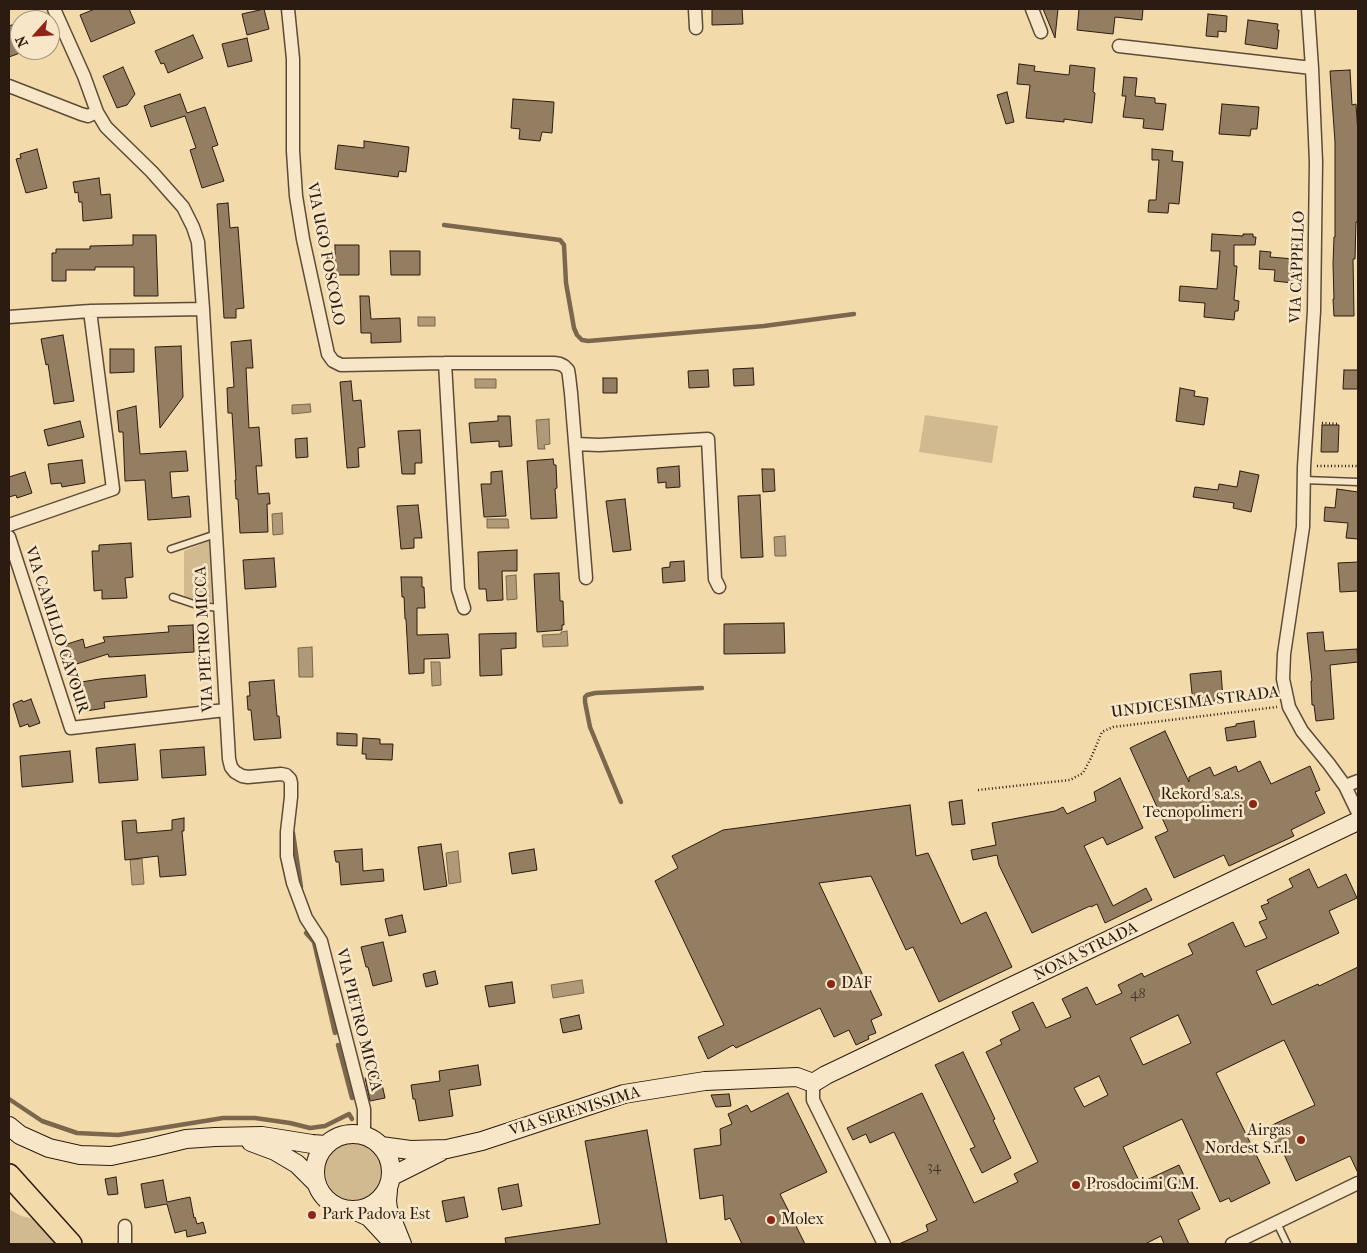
<!DOCTYPE html>
<style>
body{margin:0}
#map{position:relative;width:1367px;height:1253px;overflow:hidden;background:#f3daaa;font-family:"IM FELL French Canon",serif}
canvas{display:block}
.frame{position:absolute;inset:0;border:10px solid #2b1b11;pointer-events:none}
.north{position:absolute;left:10px;top:10px;width:50px;height:50px;box-sizing:border-box;background:#f7e7c8;border:1px solid #a5957f;border-radius:50%;rotate:244deg;font-size:14px;font-weight:700;line-height:20px;text-align:center;color:#2b1b11}
.north::after{content:'';display:block;margin:auto;width:18px;height:22px;background:#8f2418;clip-path:polygon(50% 0,100% 100%,50% 72%,0 100%)}
</style>
<div id="map">
<canvas width="1367" height="1253"></canvas>
<div class="frame"></div>
<div class="north">N</div>
</div>
<script>
const c = document.querySelector('canvas').getContext('2d');
c.lineJoin = 'round';
function paint(path, color) {
  c.fillStyle = color;
  c.fill(path, 'evenodd');
}
function shape(rows) {
  const path = new Path2D();
  for (const r of rows) {
    if (r.length === 3) {
      path.moveTo(r[0] + r[2], r[1]);
      path.arc(r[0], r[1], r[2], 0, 2 * Math.PI);
      continue;
    }
    path.moveTo(r[0], r[1]);
    for (let i = 2; i < r.length; i += 2) path.lineTo(r[i], r[i + 1]);
  }
  return path;
}
function trace(path, color, width, dash) {
  c.strokeStyle = color;
  c.lineWidth = width;
  c.lineCap = dash ? 'butt' : 'round';
  c.setLineDash(dash || []);
  c.stroke(path);
}
function drawText(font, color, halo, rows, align = 'center') {
  c.font = font + ' "IM FELL French Canon",serif';
  c.lineWidth = 5;
  c.setLineDash([]);
  c.textBaseline = 'middle';
  c.strokeStyle = halo;
  c.fillStyle = color;
  for (const [text, x, y, turn = 0] of rows) {
    c.save();
    c.translate(x, y);
    c.rotate((+turn || 0) * Math.PI / 180);
    c.textAlign = isNaN(turn) ? turn : align;
    if (halo) c.strokeText(text, 0, 0);
    c.fillText(text, 0, 0);
    c.restore();
  }
}
paint(shape([
 [925,415,998,426,992,463,919,452],
 [209,541,212,602,187,598,184,595,184,551],
 [354,1171,29],
 [9,1209,21,1216,38,1220,60,1244,14,1244,9,1242]
]), '#d1ba90');
const water = shape([
 [418,317,435,317,435,326,418,326,418,317],
 [475,379,496,379,496,388,475,388,475,379],
 [310,404,311,412,292,414,292,405,310,404],
 [549,419,550,444,544,445,545,449,538,449,536,420,549,419],
 [282,513,283,534,273,535,272,514,282,513],
 [487,519,508,519,509,528,487,528,487,519],
 [785,536,786,556,775,556,774,537,785,536],
 [516,575,517,599,507,600,506,576,516,575],
 [567,631,568,646,543,647,542,635,561,634,561,632,567,631],
 [312,647,313,677,299,677,298,648,312,647],
 [431,662,440,662,441,685,432,686,431,662],
 [458,851,461,882,449,884,446,853,458,851],
 [142,859,144,884,132,885,130,860,142,859],
 [582,980,584,993,553,998,551,985,582,980]
]);
paint(water, '#af9976');
trace(water, '#7a674e', 1);
trace(shape([
 [444,225,560,240,564,245,566,283,574,328,577,335,582,340,588,341,764,326,854,314],
 [621,802,590,727,585,702,585,697,587,695,595,693,702,688],
 [293,833,301,887],
 [306,933,314,942,335,1033],
 [338,1045,352,1098],
 [9,1099,42,1121,77,1133,118,1135,223,1118,255,1118,290,1123,310,1128,325,1126,349,1114,352,1119]
]), '#7a674e', 4.5);
const building = shape([
 [95,9,129,9,135,23,91,42,80,15,95,9],
 [264,9,269,29,247,35,242,14,264,9],
 [712,9,742,9,743,24,712,25,712,9],
 [1043,9,1058,9,1055,38,1043,9],
 [1079,9,1143,9,1142,20,1115,17,1113,34,1077,30,1079,9],
 [1208,14,1227,16,1226,32,1218,31,1218,37,1206,36,1208,14],
 [1248,20,1278,24,1277,30,1279,30,1277,49,1245,44,1248,20],
 [20,22,20,53,9,57,9,26,20,22],
 [193,35,203,58,168,73,164,63,161,64,155,51,193,35],
 [247,38,252,61,228,67,222,44,247,38],
 [1019,64,1035,66,1034,71,1069,75,1070,65,1095,68,1093,92,1095,93,1092,123,1064,119,1064,122,1026,118,1030,85,1017,84,1019,64],
 [123,67,135,94,127,105,117,108,103,76,123,67],
 [1350,70,1352,105,1356,104,1358,134,1358,222,1356,222,1355,259,1353,259,1354,316,1334,316,1333,299,1334,299,1333,264,1334,237,1335,237,1335,142,1330,71,1350,70],
 [1124,77,1137,78,1135,96,1155,98,1155,103,1166,104,1163,130,1143,128,1144,119,1123,117,1126,96,1122,96,1124,77],
 [1007,92,1014,122,1006,124,997,95,1007,92],
 [180,94,187,113,205,107,218,145,212,147,224,181,202,188,190,150,196,148,185,116,151,127,144,106,180,94],
 [513,99,554,102,552,133,542,132,540,141,519,139,520,129,511,128,513,99],
 [1222,104,1259,107,1257,129,1251,129,1250,136,1219,134,1222,104],
 [364,141,409,147,406,172,399,171,398,177,335,169,338,145,364,148,364,141],
 [37,149,47,188,26,193,16,159,21,158,20,154,37,149],
 [1152,149,1173,151,1172,161,1183,162,1179,204,1169,203,1168,213,1148,212,1149,200,1156,200,1159,160,1152,160,1152,149],
 [99,178,101,195,110,194,112,218,83,221,82,202,79,202,78,192,75,193,73,182,99,178],
 [228,203,230,228,238,227,244,308,236,309,236,318,224,318,217,204,228,203],
 [1212,234,1243,236,1243,234,1253,234,1253,237,1256,237,1255,245,1234,245,1234,266,1237,266,1234,300,1239,301,1238,311,1235,311,1234,320,1204,317,1205,303,1179,301,1180,286,1217,289,1220,251,1211,251,1212,234],
 [133,235,156,235,158,296,134,296,134,267,95,267,95,270,66,270,66,281,52,281,52,253,56,253,56,249,90,249,90,246,133,245,133,235],
 [335,245,359,245,359,275,335,275,335,245],
 [390,251,420,251,420,275,391,275,390,251],
 [1260,251,1271,252,1270,257,1294,259,1293,283,1274,281,1275,270,1259,269,1260,251],
 [360,296,369,296,371,319,400,318,401,342,371,343,371,333,361,333,360,296],
 [63,335,74,401,54,404,48,364,46,365,41,339,63,335],
 [251,340,253,368,246,368,249,428,259,427,262,466,256,466,258,494,269,493,270,504,267,504,268,532,240,533,238,499,236,499,235,480,236,480,232,413,228,413,227,388,234,387,231,342,251,340],
 [181,346,183,397,160,428,155,347,181,346],
 [110,349,134,349,134,372,110,373,110,349],
 [753,368,754,385,734,386,733,369,753,368],
 [708,370,709,387,689,388,688,371,708,370],
 [1344,370,1358,370,1358,389,1343,389,1344,370],
 [603,378,617,378,617,393,603,393,603,378],
 [351,381,353,401,361,400,365,447,358,448,359,467,347,468,340,382,351,381],
 [1180,388,1195,391,1194,396,1208,398,1204,425,1176,421,1180,388],
 [136,406,140,454,186,451,188,471,170,472,172,498,189,496,191,517,148,520,145,480,125,481,123,432,119,432,117,411,136,406],
 [498,416,510,416,512,446,499,447,499,441,471,443,469,423,498,421,498,416],
 [80,421,84,437,48,446,44,430,80,421],
 [1322,425,1339,425,1338,452,1321,452,1322,425],
 [420,430,422,463,415,463,415,474,402,474,398,431,420,430],
 [307,438,308,457,296,458,295,439,307,438],
 [553,459,554,465,556,465,557,488,555,489,557,518,531,519,527,461,553,459],
 [82,460,85,483,62,487,61,483,51,484,48,464,82,460],
 [679,466,680,487,666,488,666,482,658,483,657,468,679,466],
 [762,469,774,469,775,491,763,492,762,469],
 [502,471,506,516,484,517,481,484,491,484,491,472,502,471],
 [1240,471,1259,475,1251,512,1233,508,1234,503,1193,497,1195,487,1218,490,1219,484,1237,487,1240,471],
 [25,472,32,493,17,498,16,495,9,497,9,477,25,472],
 [1337,489,1358,492,1358,539,1346,538,1348,523,1324,521,1325,507,1335,508,1337,489],
 [760,495,763,557,741,558,738,496,760,495],
 [625,499,631,550,613,552,606,501,625,499],
 [418,505,422,538,414,538,414,548,401,549,397,506,418,505],
 [131,543,133,577,125,578,127,598,102,599,102,590,94,591,92,551,99,551,99,545,131,543],
 [517,550,517,571,502,571,503,600,487,601,486,589,479,589,478,552,517,550],
 [274,558,276,587,245,589,243,560,274,558],
 [684,561,685,581,663,583,662,568,670,567,670,562,684,561],
 [1358,562,1358,591,1340,592,1338,563,1358,562],
 [559,573,560,601,563,601,564,625,562,625,562,630,537,632,534,574,559,573],
 [401,577,422,577,422,587,424,587,425,608,417,608,417,635,448,634,450,658,424,659,424,673,409,674,406,619,405,619,404,597,402,597,401,577],
 [784,623,785,653,724,654,724,624,784,623],
 [193,625,194,652,109,657,108,654,67,667,61,646,83,639,85,648,105,642,103,637,169,632,168,626,193,625],
 [1323,632,1325,651,1357,649,1358,662,1330,665,1334,719,1316,721,1314,705,1312,705,1311,681,1312,681,1307,633,1323,632],
 [516,633,516,648,501,649,502,675,480,676,479,634,516,633],
 [1221,671,1223,700,1193,703,1190,674,1221,671],
 [145,675,147,697,104,702,105,708,80,712,75,683,100,679,145,675],
 [274,680,277,716,279,716,281,738,254,740,251,710,248,710,247,696,250,696,249,682,274,680],
 [31,699,40,723,29,727,28,724,20,727,13,704,22,700,23,702,31,699],
 [1254,721,1256,737,1227,741,1225,728,1236,726,1236,724,1254,721],
 [1165,731,1189,782,1189,777,1210,767,1214,776,1236,766,1238,772,1260,761,1271,784,1310,766,1320,790,1315,792,1325,813,1291,830,1294,836,1229,866,1224,855,1174,878,1155,837,1168,831,1130,748,1165,731],
 [337,733,357,734,357,746,337,745,337,733],
 [363,738,380,739,380,744,393,744,392,760,366,759,366,754,362,754,363,738],
 [135,744,138,780,99,783,96,748,135,744],
 [204,747,206,775,162,778,160,750,204,747],
 [70,751,73,782,22,787,20,756,70,751],
 [1120,778,1143,828,1107,845,1103,837,1084,846,1113,906,1146,888,1152,900,1105,923,1097,904,1091,907,1090,906,1032,933,999,865,997,855,973,860,971,850,996,845,992,823,1055,811,1063,807,1067,814,1096,801,1094,792,1120,778],
 [962,800,965,824,952,825,949,802,962,800],
 [910,805,916,856,928,853,961,924,986,912,1012,967,939,1002,913,947,906,950,871,876,819,883,882,1015,871,1020,876,1033,868,1036,869,1039,856,1045,849,1030,834,1037,820,1008,736,1048,733,1045,708,1059,698,1037,724,1025,655,881,678,868,672,856,723,830,910,805],
 [184,818,184,831,182,831,186,875,160,877,158,856,125,860,122,821,136,820,137,833,172,830,172,820,184,818],
 [441,844,447,886,424,890,418,847,441,844],
 [362,849,363,871,383,869,384,881,341,885,339,862,336,862,334,851,362,849],
 [534,849,537,870,512,874,509,853,534,849],
 [1309,869,1318,888,1346,874,1357,898,1329,911,1339,933,1256,971,1272,1005,1318,984,1319,986,1358,967,1358,1173,1350,1156,1296,1181,1283,1152,1280,1153,1268,1127,1315,1105,1284,1040,1216,1073,1270,1183,1231,1202,1229,1198,1220,1202,1182,1119,1123,1147,1140,1183,1179,1165,1200,1209,1178,1220,1189,1244,1164,1244,1161,1236,1145,1244,899,1244,928,1231,926,1225,937,1220,894,1132,870,1143,866,1134,853,1140,847,1128,922,1093,974,1203,1018,1182,1014,1174,1038,1162,986,1052,1002,1044,1000,1040,1020,1030,1012,1012,1033,1002,1046,1028,1071,1017,1062,999,1087,987,1096,1005,1122,993,1118,985,1142,973,1144,977,1193,954,1188,944,1233,922,1245,947,1267,938,1259,922,1267,919,1261,906,1269,903,1267,900,1293,887,1289,879,1309,869],
 [1178,1015,1191,1043,1143,1065,1130,1038,1178,1015],
 [1099,1076,1108,1095,1084,1107,1074,1088,1099,1076],
 [402,915,406,932,389,936,385,919,402,915],
 [383,942,392,981,373,986,368,967,366,967,361,947,383,942],
 [435,971,438,984,426,987,423,974,435,971],
 [512,982,515,1003,489,1007,485,986,512,982],
 [579,1015,582,1029,563,1033,560,1019,579,1015],
 [963,1052,995,1119,993,1120,1011,1158,982,1173,970,1149,975,1147,935,1065,963,1052],
 [478,1065,481,1085,449,1090,453,1116,419,1121,415,1099,413,1099,411,1085,440,1081,439,1071,478,1065],
 [380,1075,385,1098,370,1101,365,1078,380,1075],
 [788,1093,827,1172,780,1194,805,1244,742,1244,730,1218,725,1220,723,1195,700,1199,694,1149,721,1145,720,1129,732,1124,728,1114,747,1105,751,1112,788,1093],
 [729,1094,731,1106,716,1107,711,1095,729,1094],
 [647,1130,667,1244,506,1244,505,1238,600,1224,585,1141,647,1130],
 [116,1177,118,1194,108,1195,105,1179,116,1177],
 [163,1180,167,1202,190,1197,194,1218,195,1217,197,1224,203,1222,206,1233,187,1237,186,1230,175,1233,167,1204,145,1208,141,1184,163,1180],
 [518,1184,522,1206,502,1210,498,1188,518,1184],
 [464,1197,468,1217,446,1222,442,1201,464,1197]
]);
paint(building, '#937e61');
trace(building, '#2b1b11', 1);
const lane = shape([
 [1304,480,1358,482],
 [171,549,216,534],
 [173,597,200,606,220,608],
 [1277,1223,1287,1244]
]);
const street = shape([
 [54,9,84,76,97,112,106,127,152,172,183,207,193,227,198,242,203,309,229,759,231,767,235,772,242,776,248,777,281,774,286,775,290,779,291,783,291,797,287,832,287,856,293,883,306,918,321,941,364,1109,364,1135],
 [288,9,293,59,293,151,296,196,303,239,328,354,333,361,341,365,445,363,554,363,560,364,564,366,568,370,569,376,571,393,586,578],
 [695,9,696,28],
 [1032,9,1041,32],
 [1308,9,1312,68,1316,162,1314,311,1304,467,1303,527,1284,654,1283,679,1289,707,1302,731,1329,764,1345,786,1358,813],
 [1119,46,1312,68],
 [9,86,81,114,88,116,97,112],
 [9,317,90,311,203,309],
 [445,363,458,589,464,608],
 [576,444,599,445,708,439,715,579,719,587],
 [9,525,113,489,90,311],
 [9,537,71,728,225,710],
 [1345,786,1358,781],
 [813,1083,813,1100,884,1244],
 [125,1244,125,1226],
 [1232,1244,1358,1183]
]);
const secondary = shape([
 [9,1126,20,1135,49,1148,80,1155,111,1156,153,1147,186,1139,215,1137,262,1136,312,1144,326,1145],
 [353,1172,38],
 [251,1142,275,1151,297,1164,316,1183],
 [381,1146,410,1150,447,1149,482,1141,624,1094,705,1081,797,1077,813,1083,826,1075,1358,821],
 [392,1176,440,1152],
 [388,1190,387,1201,388,1209,402,1244],
 [356,1211,369,1217,394,1244]
]);
const highway = shape([
 [9,1175,71,1244]
]);
trace(lane, '#5d4b37', 9);
trace(street, '#5d4b37', 15);
trace(secondary, '#2b1b11', 20);
trace(highway, '#2b1b11', 24);
trace(shape([
 [1322,423,1339,424],
 [1317,466,1358,466],
 [978,790,1070,780,1083,773,1091,758,1102,732,1113,727,1277,707]
]), '#2b1b11', 2.5, [1, 2.5]);
trace(lane, '#f7e7c8', 6);
trace(street, '#f7e7c8', 12);
trace(secondary, '#f7e7c8', 18);
trace(highway, '#f3daaa', 21);
for (const [x, y, r, color] of [
 [1253,804,5,"#8f2418"],
 [831,984,5,"#8f2418"],
 [1301,1140,5,"#8f2418"],
 [1076,1185,5,"#8f2418"],
 [312,1215,5,"#8f2418"],
 [771,1220,5,"#8f2418"]
]) {
  const dot = new Path2D();
  dot.arc(x, y, r, 0, 2 * Math.PI);
  c.fillStyle = color;
  c.fill(dot);
  trace(dot, '#f7e7c8', 2);
}
drawText('14px', '#453425', null, [
 ["48",1138,995],
 ["34",934,1168]
]);
drawText('16px', '#2b1b11', '#f7e7c8', [
 ["VIA UGO FOSCOLO",325,254,79],
 ["VIA CAPPELLO",1298,267,-88],
 ["VIA CAMILLO CAVOUR",56,630,72],
 ["VIA PIETRO MICCA",205,639,-93],
 ["UNDICESIMA STRADA",1195,703,-7],
 ["NONA STRADA",1086,952,-26],
 ["VIA PIETRO MICCA",358,1020,76],
 ["VIA SERENISSIMA",575,1112,-17]
]);
drawText('16px', '#2b1b11', '#f7e7c8', [
 ["Rekord s.a.s.",1243,795,"right"],
 ["Tecnopolimeri",1243,813,"right"],
 ["DAF",841,984],
 ["Airgas",1291,1131,"right"],
 ["Nordest S.r.l.",1291,1149,"right"],
 ["Prosdocimi G.M.",1086,1185],
 ["Park Padova Est",322,1215],
 ["Molex",781,1220]
], 'left');
</script>
